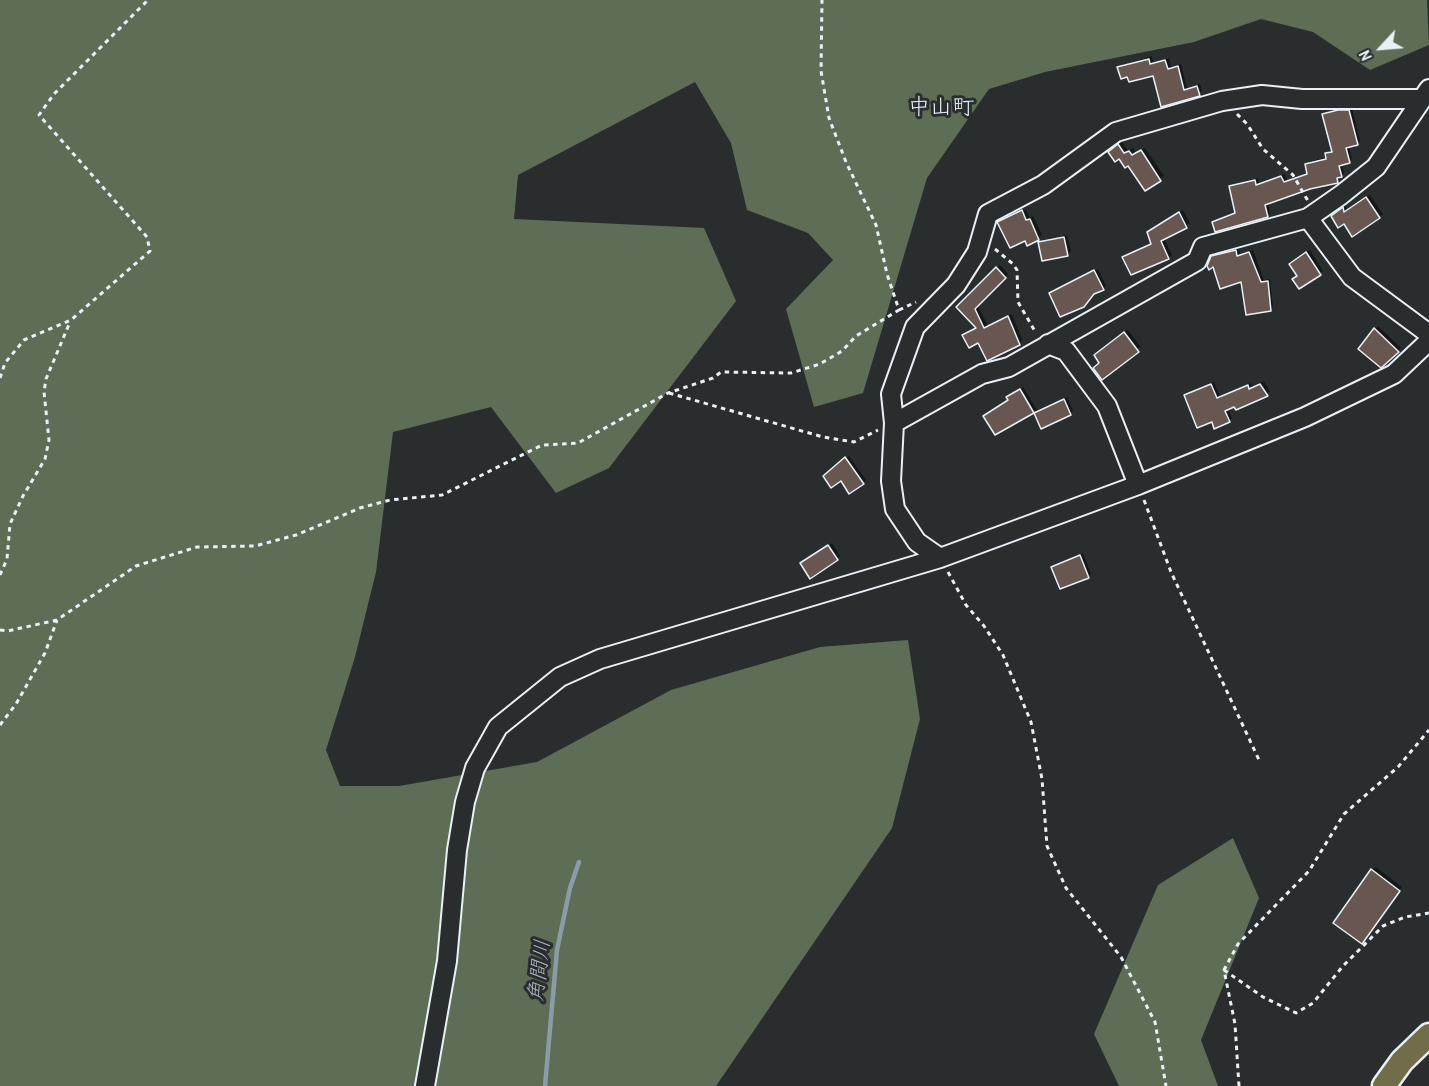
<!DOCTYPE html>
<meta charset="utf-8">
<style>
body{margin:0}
#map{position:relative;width:1429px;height:1086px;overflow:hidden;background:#2a2d2e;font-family:"Patrick Hand",sans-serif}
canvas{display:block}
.north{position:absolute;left:1351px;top:18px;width:60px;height:60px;-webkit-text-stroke:4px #2a2d2e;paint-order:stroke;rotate:244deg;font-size:16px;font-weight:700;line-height:24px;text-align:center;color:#e8f1f8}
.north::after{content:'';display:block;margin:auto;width:21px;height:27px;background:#e8f1f8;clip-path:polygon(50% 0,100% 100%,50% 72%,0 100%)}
</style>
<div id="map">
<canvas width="1429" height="1086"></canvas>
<div class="north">N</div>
</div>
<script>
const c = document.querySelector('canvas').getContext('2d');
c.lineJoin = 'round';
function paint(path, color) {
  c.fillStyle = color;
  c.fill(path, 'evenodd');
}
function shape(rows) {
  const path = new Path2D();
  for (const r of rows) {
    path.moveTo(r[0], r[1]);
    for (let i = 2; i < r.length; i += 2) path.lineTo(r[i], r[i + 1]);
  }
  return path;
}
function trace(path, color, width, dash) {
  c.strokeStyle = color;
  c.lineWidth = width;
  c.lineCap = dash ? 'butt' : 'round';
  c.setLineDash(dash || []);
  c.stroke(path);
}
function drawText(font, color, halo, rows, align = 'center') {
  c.font = font + ' "Patrick Hand","Klee One",sans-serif';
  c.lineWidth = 6;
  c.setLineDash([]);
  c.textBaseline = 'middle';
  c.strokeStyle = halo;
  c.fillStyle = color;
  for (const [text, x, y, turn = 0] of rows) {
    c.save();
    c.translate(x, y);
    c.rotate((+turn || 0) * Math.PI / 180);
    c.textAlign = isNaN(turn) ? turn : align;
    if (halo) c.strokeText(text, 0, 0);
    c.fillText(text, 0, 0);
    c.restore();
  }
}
paint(shape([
 [0,0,1427,0,1429,45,1370,70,1313,32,1261,19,1194,42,1045,72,989,89,927,178,863,393,814,407,786,309,833,260,808,233,747,210,731,143,695,82,518,175,514,219,704,228,736,301,609,468,556,493,491,407,393,432,376,572,355,657,326,750,340,786,399,786,537,762,671,690,820,647,908,640,920,719,892,828,716,1086,0,1086],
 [1233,838,1259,898,1201,1040,1218,1086,1119,1086,1094,1034,1158,885]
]), '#5e6d56');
paint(shape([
 [1152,56,1153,62,1169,58,1171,67,1181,64,1187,88,1200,84,1202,91,1162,105,1154,74,1119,67],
 [1352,108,1360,141,1349,146,1352,159,1342,164,1344,173,1338,181,1310,187,1268,202,1270,213,1267,216,1214,222,1236,211,1231,187,1234,184,1258,178,1259,183,1284,174,1287,180,1308,173,1307,165,1310,161,1328,157,1327,154,1333,150,1324,115,1327,112],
 [1122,142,1128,151,1133,148,1136,153,1145,148,1164,176,1145,189,1129,164,1113,149],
 [1370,195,1383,214,1352,235,1336,213,1346,206,1347,210],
 [1026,210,1030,218,1033,216,1042,235,1028,244,1026,239,1001,222],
 [1183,210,1190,223,1164,238,1172,255,1168,258,1124,257,1152,243,1148,232],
 [1067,235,1071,251,1068,255,1040,243,1043,240],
 [1239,247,1240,254,1253,250,1264,280,1270,279,1273,307,1270,310,1243,280,1212,257,1216,254],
 [1310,250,1323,271,1320,274,1299,275,1294,261],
 [1000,265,1008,274,977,304,988,326,1012,314,1022,340,1019,344,978,341,964,335,977,327,958,307],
 [1098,269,1106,286,1103,289,1052,293],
 [1378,326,1401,348,1381,366,1360,348],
 [1128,330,1141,347,1101,362,1099,352],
 [1264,381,1270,392,1236,408,1235,405,1228,408,1232,418,1229,421,1212,420,1186,395,1214,382,1220,396,1251,383,1252,386],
 [1023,387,1037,410,1067,397,1073,411,1042,427,1035,411,996,433,985,416],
 [849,456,866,480,863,483,828,473],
 [832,543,840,556,837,559,805,560],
 [1083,553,1091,574,1088,577,1053,567],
 [1376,867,1402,887,1365,939,1372,870]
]), '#0007');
trace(shape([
 [545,1086,557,950,570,888,579,862]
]), '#8c9ca7', 4.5);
const building = shape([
 [1149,59,1150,64,1165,60,1168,69,1178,66,1184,90,1197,86,1200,96,1161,107,1153,76,1129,82,1127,77,1121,79,1117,67,1149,59],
 [1338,110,1349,110,1358,145,1346,148,1350,163,1339,166,1342,177,1337,178,1338,183,1310,189,1265,205,1268,217,1215,232,1212,222,1235,213,1229,186,1255,180,1256,185,1281,176,1284,182,1307,174,1305,164,1326,159,1325,153,1332,152,1322,114,1338,110],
 [1118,144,1124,153,1129,151,1132,155,1141,150,1161,181,1145,191,1128,166,1125,168,1119,159,1115,162,1108,152,1118,144],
 [1366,197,1380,218,1352,237,1344,224,1338,228,1331,216,1343,207,1344,212,1366,197],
 [1022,210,1026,220,1030,219,1039,240,1027,246,1025,241,1010,248,997,222,1022,210],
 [1179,212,1187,228,1161,241,1169,259,1131,275,1122,257,1151,244,1147,232,1179,212],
 [1064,237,1068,256,1042,261,1038,242,1064,237],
 [1236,250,1237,256,1249,252,1261,282,1268,281,1271,311,1246,315,1241,282,1220,289,1213,267,1209,270,1207,266,1211,256,1236,250],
 [1306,252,1321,275,1299,289,1292,279,1297,276,1289,264,1306,252],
 [996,267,1006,278,975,309,984,328,1008,316,1020,345,987,361,978,343,969,348,962,335,976,328,956,307,996,267],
 [1094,270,1104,290,1094,294,1084,307,1060,317,1049,293,1094,270],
 [1374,328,1399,352,1381,368,1358,349,1374,328],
 [1124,332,1139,352,1102,380,1093,368,1099,363,1094,355,1124,332],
 [1211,384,1217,398,1248,385,1249,389,1260,384,1268,396,1236,410,1234,407,1225,411,1230,422,1214,429,1212,422,1197,428,1184,395,1211,384],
 [1020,389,1034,413,995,435,983,416,1008,400,1006,397,1020,389],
 [1064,399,1071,415,1041,429,1034,413,1064,399],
 [845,457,864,484,849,494,841,481,831,488,823,476,845,457],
 [828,545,838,560,810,579,800,563,828,545],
 [1080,555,1089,578,1060,589,1051,567,1080,555],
 [1371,869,1400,891,1362,944,1333,923,1371,869]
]);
paint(building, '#685750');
trace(building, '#e8f1f8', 1.5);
const minor = shape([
 [1308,218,1352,277,1429,334],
 [1048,344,1066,351,1107,406,1138,485],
 [894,423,982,374,1009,367,1197,261,1203,247,1308,218,1341,195,1376,167,1429,89],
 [940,558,917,542,895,509,891,481,894,423,891,394,915,327,956,285,977,252,988,214,1043,185,1116,132,1222,101,1262,95,1302,99,1421,99],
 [425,1086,447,961,457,850,465,802,475,768,498,727,560,677,600,659,940,558,1138,485,1305,417,1394,374,1429,341]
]);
const major = shape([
 [1384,1086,1402,1061,1429,1035]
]);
trace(minor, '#e8f1f8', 22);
trace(major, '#e8f1f8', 27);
trace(shape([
 [1237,114,1247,124,1263,149,1293,175,1308,201],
 [995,249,1013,264,1017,270,1018,302,1036,333],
 [899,310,916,302],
 [0,378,5,363,24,340,71,320,150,251,147,237,39,115,54,94,148,0],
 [669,393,823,437,854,442,878,430],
 [1144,500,1171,572,1260,762],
 [948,572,966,605,984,626,1003,655,1031,722,1042,779,1047,846,1066,888,1121,957,1155,1022,1166,1086],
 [0,575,7,559,10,524,23,496,45,459,49,440,44,392,46,379,70,322],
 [0,630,8,631,57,620,136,566,197,547,255,546,296,535,360,508,390,500,442,495,542,445,578,443,668,393,713,378,721,372,791,373,820,364,842,351,856,336,899,310,887,274,876,225,846,162,829,118,821,71,822,0],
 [0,725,16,704,45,653,57,620],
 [1224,970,1263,997,1296,1013,1313,1003,1343,966,1383,926,1405,917,1429,913],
 [1239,1086,1235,1024,1224,970,1238,944,1309,871,1344,814,1398,767,1429,730]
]), '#e8f1f8', 3, [4.5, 4.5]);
trace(minor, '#2a2d2e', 18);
trace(major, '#716d4b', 22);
drawText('italic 21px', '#aab8c2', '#2a2d2e', [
 ["角間川",540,971,-83]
]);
drawText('22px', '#e8f1f8', '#2a2d2e', [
 ["中山町",941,108]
]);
</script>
